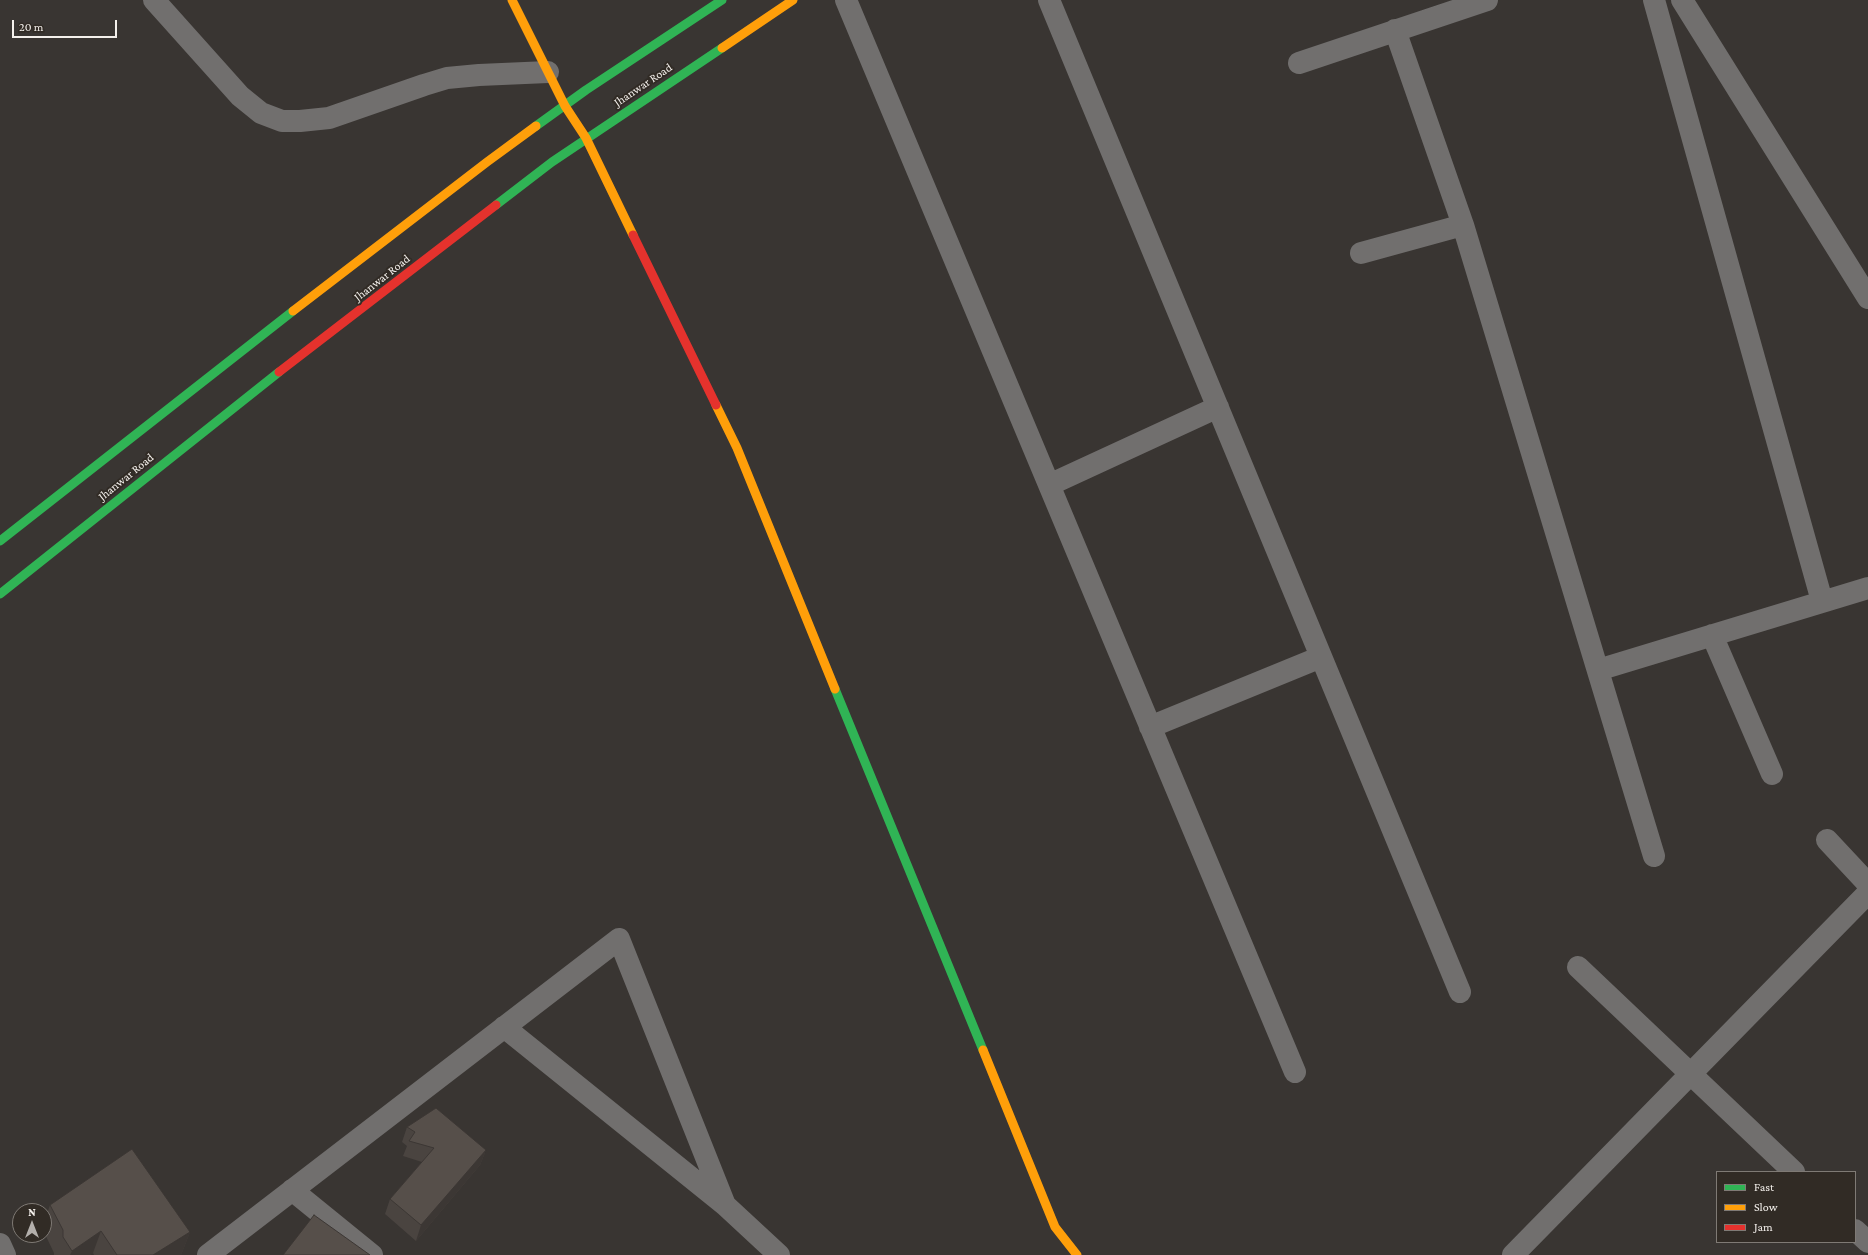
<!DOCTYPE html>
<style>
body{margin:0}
#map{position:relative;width:1868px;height:1255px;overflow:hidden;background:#393532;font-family:"Crimson Pro",serif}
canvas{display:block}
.legend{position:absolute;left:1716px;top:1171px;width:140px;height:72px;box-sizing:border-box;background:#312b25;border:1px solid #7f7a75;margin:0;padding:5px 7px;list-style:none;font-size:12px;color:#f4f0ec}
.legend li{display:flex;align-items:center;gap:8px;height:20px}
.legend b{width:20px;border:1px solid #7f7a75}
.north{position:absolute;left:12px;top:1203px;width:40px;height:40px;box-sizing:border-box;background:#312b25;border:1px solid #7f7a75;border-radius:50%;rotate:0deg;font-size:11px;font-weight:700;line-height:16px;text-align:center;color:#f4f0ec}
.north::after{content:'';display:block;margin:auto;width:14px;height:18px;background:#b3afab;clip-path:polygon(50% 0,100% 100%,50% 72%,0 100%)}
.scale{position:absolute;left:12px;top:20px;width:105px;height:18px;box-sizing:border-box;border:2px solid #f4f0ec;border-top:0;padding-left:5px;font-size:12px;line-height:14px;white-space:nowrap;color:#f4f0ec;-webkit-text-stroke:3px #312b25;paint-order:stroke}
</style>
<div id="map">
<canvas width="1868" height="1255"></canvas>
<ul class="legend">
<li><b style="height:5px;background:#30b455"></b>Fast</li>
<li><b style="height:5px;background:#ff9f0a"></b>Slow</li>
<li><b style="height:5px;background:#e5322d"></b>Jam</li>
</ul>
<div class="north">N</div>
<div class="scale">20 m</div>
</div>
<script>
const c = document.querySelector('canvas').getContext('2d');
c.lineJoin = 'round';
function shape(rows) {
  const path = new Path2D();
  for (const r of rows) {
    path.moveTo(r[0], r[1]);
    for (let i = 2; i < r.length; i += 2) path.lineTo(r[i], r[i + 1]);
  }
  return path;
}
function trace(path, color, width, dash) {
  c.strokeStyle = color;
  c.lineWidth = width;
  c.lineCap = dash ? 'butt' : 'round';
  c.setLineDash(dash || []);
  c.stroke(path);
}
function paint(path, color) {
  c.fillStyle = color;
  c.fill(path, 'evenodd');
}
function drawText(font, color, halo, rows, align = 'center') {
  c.font = font + ' "Crimson Pro",serif';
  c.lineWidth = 4;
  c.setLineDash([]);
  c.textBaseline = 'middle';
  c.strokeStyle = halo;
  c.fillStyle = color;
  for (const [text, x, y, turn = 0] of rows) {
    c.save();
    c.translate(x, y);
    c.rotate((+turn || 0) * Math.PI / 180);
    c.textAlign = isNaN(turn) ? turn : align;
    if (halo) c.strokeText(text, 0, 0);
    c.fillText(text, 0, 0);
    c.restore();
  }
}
trace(shape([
 [154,0,240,96,261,113,282,121,300,121,329,118,424,85,447,78,479,75,548,72],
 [846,0,1295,1072],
 [1049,0,1460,992],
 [1654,0,1822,601],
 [1682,0,1868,298],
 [1395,30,1463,225,1654,856],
 [1299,63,1487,0],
 [1361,253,1463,225],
 [1049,485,1218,407],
 [1712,635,1772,774],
 [1598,670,1868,588],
 [1150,727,1321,657],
 [1827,840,1868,884],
 [1578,967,1794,1172],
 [504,1027,725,1205,779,1255],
 [292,1190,372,1255],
 [1855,1230,1868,1242],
 [0,1244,5,1255],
 [208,1255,619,939,725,1205],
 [1513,1255,1868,893]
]), '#716f6e', 22);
trace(shape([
 [536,126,586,90,722,0],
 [496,205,552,162,722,48],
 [0,541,293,311],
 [0,594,279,372],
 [835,689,983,1050]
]), '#30b455', 9);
trace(shape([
 [512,0,565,106,586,138,633,235],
 [722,48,793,0],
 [293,311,487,162,536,126],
 [716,405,737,448,835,689],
 [983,1050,1055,1227,1077,1255]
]), '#ff9f0a', 9);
trace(shape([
 [633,235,716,405],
 [279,372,496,205]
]), '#e5322d', 9);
paint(shape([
 [407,1127,486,1150,480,1165,416,1241,385,1214,390,1199,422,1162,403,1156,407,1146,402,1142],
 [50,1205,190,1232,181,1255,94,1255,93,1253,90,1255,54,1255,54,1253,44,1232,44,1222]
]), '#4a4440');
paint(shape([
 [486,1150,480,1165,416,1241,421,1225],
 [101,1231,93,1253,90,1255,70,1255,72,1251],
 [190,1232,181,1255,153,1255]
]), '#3c3734');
const building = shape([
 [436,1108,486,1150,421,1225,390,1199,434,1148,409,1141,415,1132,407,1127,436,1108],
 [132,1149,190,1232,153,1255,117,1255,101,1231,72,1251,63,1237,63,1230,50,1205,132,1149],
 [314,1215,370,1255,283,1255,314,1215]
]);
paint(building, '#564f4a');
trace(building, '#3c3734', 1);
drawText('12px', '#f4f0ec', '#312b25', [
 ["Jhanwar Road",643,85,-34],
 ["Jhanwar Road",382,278,-38],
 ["Jhanwar Road",126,477,-39]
]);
</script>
